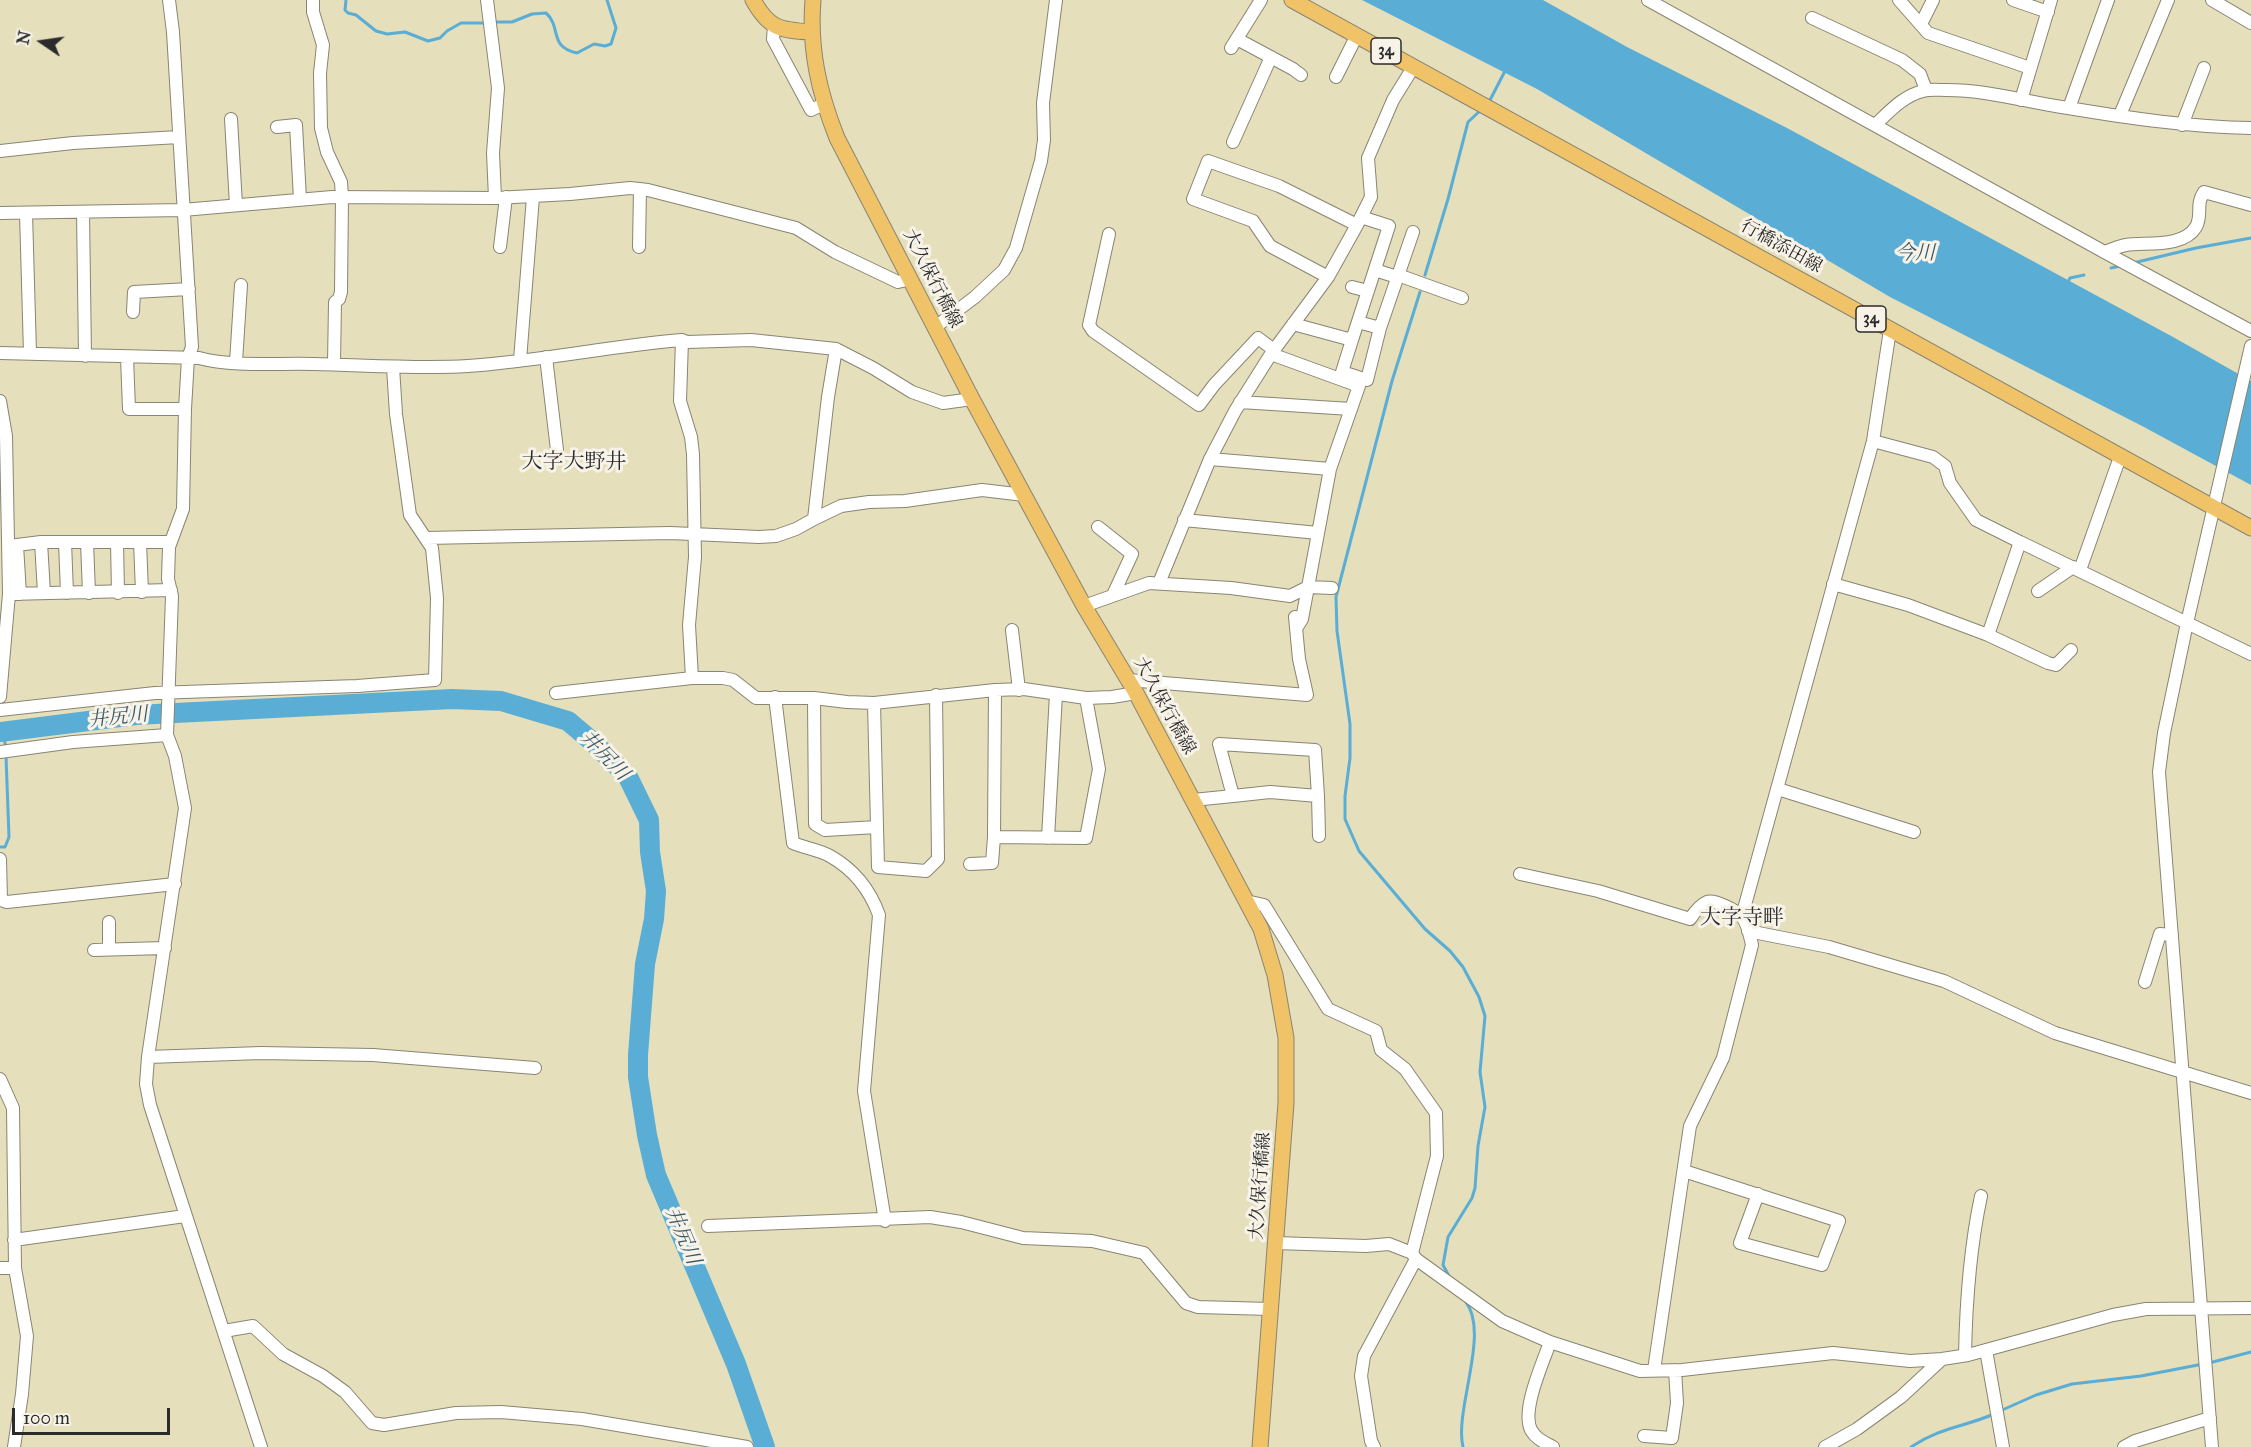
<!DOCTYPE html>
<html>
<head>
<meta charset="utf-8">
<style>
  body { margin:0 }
  #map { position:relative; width:2251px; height:1447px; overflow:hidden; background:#e5dfbb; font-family:"IM FELL Great Primer",serif }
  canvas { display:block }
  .north { position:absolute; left:12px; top:12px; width:60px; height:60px; -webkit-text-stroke:4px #f7f3e8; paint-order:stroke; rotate:283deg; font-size:16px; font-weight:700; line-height:24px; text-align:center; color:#2b2b2b }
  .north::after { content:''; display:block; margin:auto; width:21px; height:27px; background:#2b2b2b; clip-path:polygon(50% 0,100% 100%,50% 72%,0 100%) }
  .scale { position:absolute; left:12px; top:1408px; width:158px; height:27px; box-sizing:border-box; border:3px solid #2b2b2b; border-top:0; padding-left:8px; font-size:18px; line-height:21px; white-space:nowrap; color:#2b2b2b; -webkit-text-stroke:4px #f7f3e8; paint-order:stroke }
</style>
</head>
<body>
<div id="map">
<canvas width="2251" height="1447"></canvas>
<div class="north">N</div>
<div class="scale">100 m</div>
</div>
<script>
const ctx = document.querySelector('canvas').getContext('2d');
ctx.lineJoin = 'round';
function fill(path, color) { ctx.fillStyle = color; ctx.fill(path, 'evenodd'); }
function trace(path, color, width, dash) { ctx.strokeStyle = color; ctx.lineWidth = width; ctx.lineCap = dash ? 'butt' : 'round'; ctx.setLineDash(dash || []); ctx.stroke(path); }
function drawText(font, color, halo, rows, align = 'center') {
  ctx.font = font + ' "IM FELL Great Primer","Noto Serif JP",serif'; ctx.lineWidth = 6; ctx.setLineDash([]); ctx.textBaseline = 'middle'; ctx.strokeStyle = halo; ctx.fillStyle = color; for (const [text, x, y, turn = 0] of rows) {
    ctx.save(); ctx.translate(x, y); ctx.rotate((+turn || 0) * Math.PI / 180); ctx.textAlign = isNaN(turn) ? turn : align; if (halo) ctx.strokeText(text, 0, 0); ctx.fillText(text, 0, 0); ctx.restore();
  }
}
const water = new Path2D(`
  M 1362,0 L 1543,0 L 1627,47 L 1787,128 L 2173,337 L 2251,381 L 2251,485 L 2144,427 L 1890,297 L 1537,89 Z`);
const stream = new Path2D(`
  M 346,0 L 345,10 L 348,13 L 356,15 L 376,31 L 387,34 L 405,32 L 428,41 L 440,38 L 447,31 L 461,23 L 485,23
  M 494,22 L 512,22 L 532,14 L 546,13 C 562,27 548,47 577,53 L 594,44 L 605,46 L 611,44 L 616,28 L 607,0
  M 1489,102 L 1505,71
  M 2133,263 L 2196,248 L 2251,238
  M 2111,268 L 2120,266
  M 1425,275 L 1448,199 L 1468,122 L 1482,109
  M 2068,282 L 2070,278 L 2084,275
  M 1420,292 L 1392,381 L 1336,597 L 1337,631 L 1350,724 L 1350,758 L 1345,796 L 1345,819 L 1359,851 L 1425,929 L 1450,951 L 1463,967 L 1479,997 L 1485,1016 L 1480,1072 L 1485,1107 L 1478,1146 L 1475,1188 L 1472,1198 L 1448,1237 L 1443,1265 L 1449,1276
  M 3,731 L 6,749
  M 0,847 L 5,847 L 9,837 L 6,756
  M 2209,1363 L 2251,1352
  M 2000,1411 L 2036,1395 L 2072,1384 L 2141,1376 L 2203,1364
  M 1463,1447 C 1454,1410 1490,1334 1466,1302
  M 1911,1447 C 1941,1427 1964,1427 1994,1414`);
const river = new Path2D(`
  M 0,732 L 136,715 L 452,699 L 501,701 L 568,721 L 594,743 L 628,777 L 649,820 L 650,852 L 656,891 L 654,919 L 645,964 L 638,1055 L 638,1077 L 647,1135 L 656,1175 L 736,1364 L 765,1447`);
const minor = new Path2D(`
  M 169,0 L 173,32 L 192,347 L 188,358 L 185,409 L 183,509 L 169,547 L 168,579 L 172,596 L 167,735 L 175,756 L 185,808 L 148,1057 L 146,1084 L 150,1105 L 261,1447
  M 313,0 L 313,12 L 323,45 L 320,73 L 321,128 L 327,152 L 341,182 L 342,197 L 341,292 L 339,299 L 335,302 L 334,364
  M 487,0 L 498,88 L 493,153 L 495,198
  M 1648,0 L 2108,254 L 2251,331
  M 1899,0 L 1928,33 L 2030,68
  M 2013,0 L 2048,12
  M 2212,0 L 2251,23
  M 1812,18 L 1902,60 L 1920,74 L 1926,90
  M 1921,24 L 1933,0
  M 774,26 L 773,39 L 811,110 L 824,104
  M 1237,39 L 1293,69 L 1301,75
  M 1231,48 L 1261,0
  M 1336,77 L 1357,35
  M 2021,100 L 2051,0
  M 2069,108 L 2108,0
  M 2120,115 L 2168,0
  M 231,119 L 236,205
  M 1875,125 C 1890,111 1903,96 1923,91 C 1930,89 1938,90 1946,90 C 1989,90 2026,102 2068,108 C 2129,118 2189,127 2251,128
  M 2182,125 L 2204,68
  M 277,127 L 296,125 L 300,199
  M 1233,142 L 1271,57
  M 0,151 L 73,143 L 179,137
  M 83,212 L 85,356
  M 0,213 L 183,210 L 332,197 L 495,198 L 570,194 L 630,188 L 648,190 L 796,228 L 835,252 L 898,282 L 911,279
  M 26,213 L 30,353
  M 1109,234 L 1089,325 L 1093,331 L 1199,405 L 1214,385 L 1258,338 L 1274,350
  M 500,247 L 506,197
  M 639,247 L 640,189
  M 2104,252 C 2111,250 2119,246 2126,245 C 2147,242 2183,248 2196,227 C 2203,214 2195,205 2204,192 L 2251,205
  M 1375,270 L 1397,277
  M 1398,275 L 1462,298
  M 1328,277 L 1270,246 L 1253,221 L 1193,199 L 1208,161 L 1279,186 L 1357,225
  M 1352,287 L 1368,291
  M 133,312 L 134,292 L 189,289
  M 1293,324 L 1352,340 L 1389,226 L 1361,217
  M 934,328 L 975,297 L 1004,270 L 1016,248 L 1041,161 L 1044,140 L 1043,103 L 1056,0
  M 1380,328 L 1413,232
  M 682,340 L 680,401 L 691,437 L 693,454 L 695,557 L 689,625 L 692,678
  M 1352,340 L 1342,372 L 1367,380 L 1380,328 L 1358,322
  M 0,353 L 199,358 C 233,367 277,363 313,364 C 365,365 417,369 468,366 C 540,361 610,346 682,340 L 687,342 L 751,340 L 836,349 L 873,368 L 912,392 L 943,403 L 972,399
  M 127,357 L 129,409 L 185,409
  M 546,357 L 557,450
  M 520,360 L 533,197
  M 236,362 L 241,285
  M 0,401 L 6,436 L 9,594 L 0,697
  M 1240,402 L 1351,409
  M 1873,441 L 1933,457 L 1945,466 L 1950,483 L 1976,520 L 2020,542
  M 1210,459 L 1330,469
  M 814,519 L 841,506 L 869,502 L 905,501 L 982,490 L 1024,495
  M 1184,520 L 1318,533
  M 1098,527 L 1132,554 L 1113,595
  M 426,538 L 670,533 L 759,537 L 776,536 L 796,529 L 814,519 L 828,397 L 836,349
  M 41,542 L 44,593
  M 65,542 L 67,593
  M 87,542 L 89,593
  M 117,542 L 118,593
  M 140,542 L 142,592
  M 17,545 L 20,594
  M 9,546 L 41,542 L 171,542
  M 2080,570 L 2120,457
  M 1159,583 L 1210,459 L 1235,411 L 1271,354 L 1328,277 L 1357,225 L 1371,197 L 1368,158 L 1393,100 L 1414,66
  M 1833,584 L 1908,605 L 1988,635 L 2020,542 L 2251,654
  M 2038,591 L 2073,567
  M 9,594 L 171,590
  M 1084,606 L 1149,583 L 1231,588 L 1290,596 L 1308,587 L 1330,469 L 1359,386 L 1271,354
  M 1297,627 L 1302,619 L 1308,587 L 1332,588
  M 1012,630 L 1019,690
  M 1988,635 L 2048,663 L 2056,665 L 2071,650
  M 1128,680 L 1307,695 L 1299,659 L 1295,617
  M 556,693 L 692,678 L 723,678 L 733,680 L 756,698 L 814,698 L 847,702 L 874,703 L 995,690 L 1024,689 L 1086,698 L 1112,697 L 1136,693
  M 775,697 L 793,843 C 805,848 819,850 830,856 C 853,869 870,890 879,915 L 864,1091 L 885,1221
  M 814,698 L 815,824 L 825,830 L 877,827
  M 874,703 L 878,867 L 926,871 L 938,859 L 936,695
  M 0,710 L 155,693 L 357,686 L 435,680 L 437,598 L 432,548 L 410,515 L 396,414 L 393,367
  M 0,752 L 73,742 L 167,735
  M 1778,789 L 1914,832
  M 1318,796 L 1319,836
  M 1193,800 L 1233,796 L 1219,744 L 1315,750 L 1318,796 L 1270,792 L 1233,796
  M 994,837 L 1086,838 L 1099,769 L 1086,698
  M 1048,838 L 1056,694
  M 0,859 L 1,900
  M 970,864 L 992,863 L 994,837 L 995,690
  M 1520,874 L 1598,891 L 1690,919 C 1694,913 1700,905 1707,902 C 1714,899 1738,911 1742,917 C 1748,924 1750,936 1752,945 L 1723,1058 L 1690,1126 L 1654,1370
  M 1,900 L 7,902 L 175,884
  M 1246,901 L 1264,905 L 1328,1009 L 1376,1031 L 1381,1050 L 1405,1069 L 1436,1113 L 1437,1156 L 1412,1253
  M 1742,916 L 1873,441 L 1890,330
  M 109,922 L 109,949
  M 1748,931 L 1829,947 L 1944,981 L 2055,1033 L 2251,1093
  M 94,950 L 165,948
  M 2145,982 L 2160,934 L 2172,935
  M 148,1057 L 261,1053 L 373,1055 L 535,1068
  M 0,1079 L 13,1108 L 15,1268 L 27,1336 L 22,1394 L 14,1447
  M 1684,1171 L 1839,1221 L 1822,1265 L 1740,1243 L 1758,1194
  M 708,1226 L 930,1217 L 961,1222 L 1023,1238 L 1092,1241 L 1144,1253 L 1186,1303 L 1198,1307 L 1270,1309
  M 14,1240 L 185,1216
  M 1276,1243 L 1366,1246 L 1389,1244 L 1412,1253 L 1416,1259 L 1502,1321 L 1550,1342 L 1640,1371 L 1682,1370 L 1833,1353 L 1910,1361 L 1942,1359 L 1968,1355 L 2113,1315 L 2146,1309 L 2251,1308
  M 0,1268 L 15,1268
  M 224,1331 L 253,1326 L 283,1354 L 323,1376 L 345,1392 L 372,1423 L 384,1425 L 456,1413 L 501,1412 L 582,1419 L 747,1447
  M 1550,1342 C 1543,1363 1521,1410 1531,1430 C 1536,1439 1544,1442 1553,1447
  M 1986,1350 L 2003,1447
  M 1965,1355 C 1966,1301 1970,1248 1981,1196
  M 1644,1436 L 1672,1438 L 1677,1403 L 1675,1370
  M 1374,1447 L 1371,1441 L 1361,1376 L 1364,1356 L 1416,1259
  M 1825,1447 L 1857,1429 L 1901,1397 L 1942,1359
  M 2124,1447 L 2135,1441 L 2210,1418
  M 2212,1447 L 2159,772 L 2164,733 L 2187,623 L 2251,346`);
const major = new Path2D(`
  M 753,0 C 769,29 780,30 811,32
  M 813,0 C 809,49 819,93 837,138 L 972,399 L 1084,606 L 1136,693 L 1261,929 L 1275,975 L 1286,1038 L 1286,1103 L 1260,1447
  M 1292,0 L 2251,528`);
const shields = [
  [1386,51,30],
  [1871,319,30]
];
const shieldNames = [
  ["34",1386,51],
  ["34",1871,319]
];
const streetNames = [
  ["行橋添田線",1781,247,29],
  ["大久保行橋線",932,279,63],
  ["大久保行橋線",1164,706,61],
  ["大久保行橋線",1261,1186,-86]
];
const waterNames = [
  ["今川",1915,254],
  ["井尻川",118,718,-6],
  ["井尻川",604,756,46],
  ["井尻川",682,1236,67]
];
const quarterNames = [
  ["大字大野井",574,463],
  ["大字寺畔",1742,919]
];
fill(water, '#5aadd5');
trace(stream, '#5aadd5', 3);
trace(river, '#5aadd5', 20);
trace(minor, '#888573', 14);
trace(major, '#888573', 17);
trace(minor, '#fff', 12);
trace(major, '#f1c369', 15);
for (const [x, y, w] of shields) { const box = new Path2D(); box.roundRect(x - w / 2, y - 13, w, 26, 4.5); ctx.fillStyle = '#f7f3e8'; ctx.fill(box); trace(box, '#2b2b2b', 1.5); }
drawText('bold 16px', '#2b2b2b', null, shieldNames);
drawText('18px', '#2b2b2b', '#f7f3e8', streetNames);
drawText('italic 20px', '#3b5866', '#f7f3e8', waterNames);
drawText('21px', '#2b2b2b', '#f7f3e8', quarterNames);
</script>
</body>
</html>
